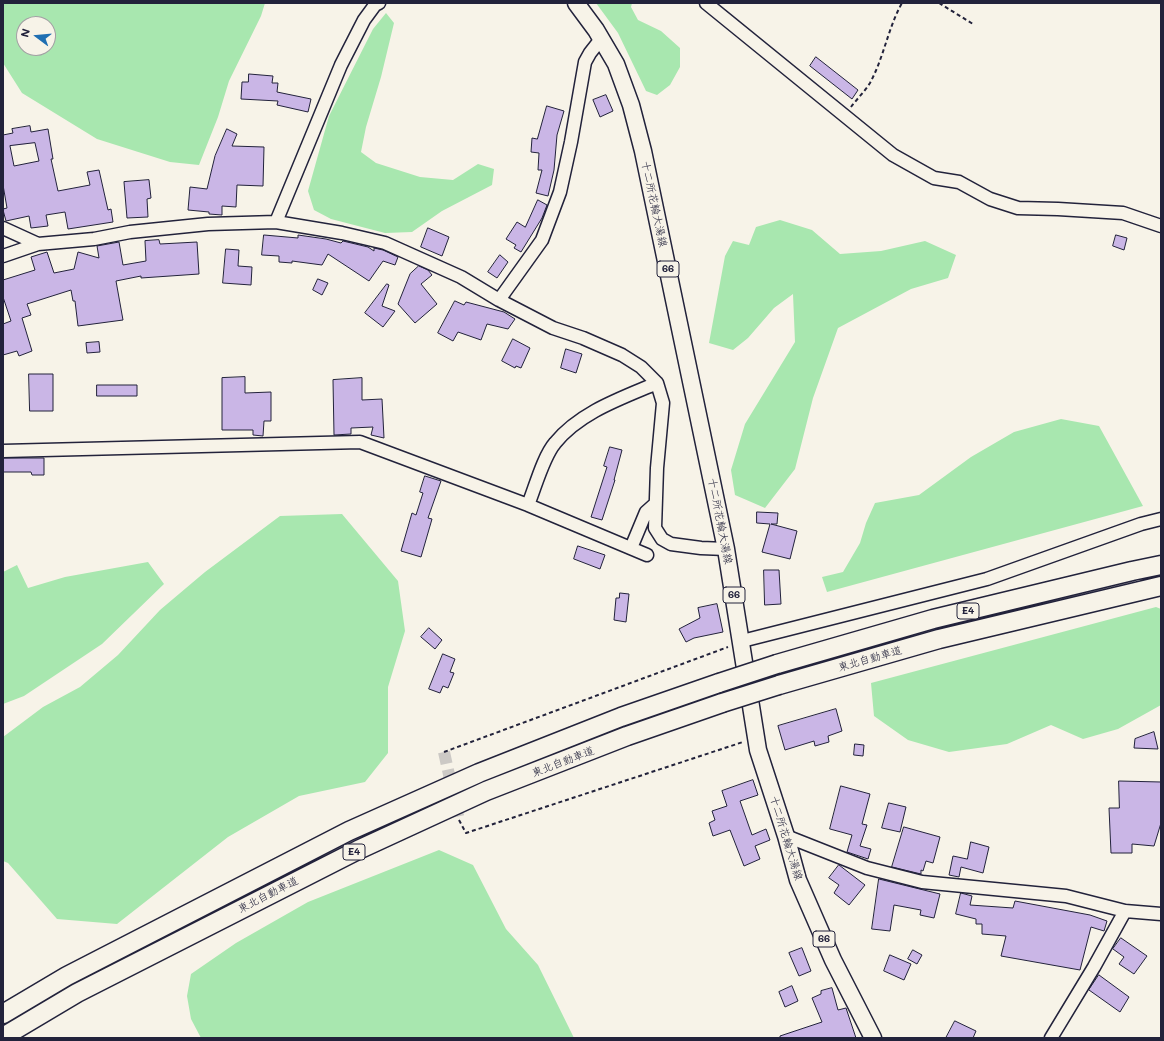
<!DOCTYPE html>
<html>
<head>
<meta charset="utf-8">
<style>
  body { margin:0 }
  #map { position:relative; width:1164px; height:1041px; overflow:hidden; background:#f7f3e8; font-family:Mali,sans-serif }
  canvas { display:block }
  .frame { position:absolute; inset:0; border:4px solid #22223b; pointer-events:none }
  .north { position:absolute; left:16px; top:16px; width:40px; height:40px; box-sizing:border-box; background:#f7f3e8; border:1px solid #a29fa3; border-radius:50%; rotate:286deg; font-size:11px; font-weight:700; line-height:16px; text-align:center; color:#22223b }
  .north::after { content:''; display:block; margin:auto; width:14px; height:18px; background:#1f6fb2; clip-path:polygon(50% 0,100% 100%,50% 72%,0 100%) }
</style>
</head>
<body>
<div id="map">
<canvas width="1164" height="1041"></canvas>
<div class="frame"></div>
<div class="north">N</div>
</div>
<script>
const ctx = document.querySelector('canvas').getContext('2d');
ctx.lineJoin = 'round';
function fill(path, color) { ctx.fillStyle = color; ctx.fill(path, 'evenodd'); }
function trace(path, color, width, dash) { ctx.strokeStyle = color; ctx.lineWidth = width; ctx.lineCap = dash ? 'butt' : 'round'; ctx.setLineDash(dash || []); ctx.stroke(path); }
function drawText(font, color, halo, rows, align = 'center') {
  ctx.font = font + ' Mali,"Klee One",sans-serif'; ctx.lineWidth = 3.5; ctx.setLineDash([]); ctx.textBaseline = 'middle'; ctx.strokeStyle = halo; ctx.fillStyle = color; for (const [text, x, y, turn = 0] of rows) {
    ctx.save(); ctx.translate(x, y); ctx.rotate((+turn || 0) * Math.PI / 180); ctx.textAlign = isNaN(turn) ? turn : align; if (halo) ctx.strokeText(text, 0, 0); ctx.fillText(text, 0, 0); ctx.restore();
  }
}
const green = new Path2D(`
  M 3,3 L 265,3 L 261,16 L 229,81 L 218,117 L 199,165 L 170,162 L 97,139 L 22,93 L 3,63 ZM 24,24 L 48,24 L 48,48 L 24,48 Z
  M 596,3 L 632,3 L 631,7 L 638,20 L 661,31 L 680,48 L 680,67 L 670,85 L 657,95 L 646,91 L 618,33 Z
  M 386,13 L 394,23 L 381,77 L 366,127 L 361,152 L 376,163 L 420,177 L 453,180 L 478,164 L 494,169 L 492,185 L 442,211 L 412,232 L 385,233 L 331,219 L 314,210 L 308,191 L 329,116 L 373,29 Z
  M 780,220 L 812,230 L 840,254 L 881,251 L 925,241 L 956,255 L 948,278 L 911,289 L 838,328 L 813,398 L 795,469 L 765,508 L 735,495 L 731,470 L 745,424 L 795,342 L 793,294 L 774,308 L 748,338 L 733,350 L 709,343 L 725,256 L 733,241 L 749,245 L 756,227 Z
  M 1061,419 L 1099,426 L 1143,506 L 827,592 L 822,577 L 843,572 L 860,543 L 866,523 L 875,503 L 919,495 L 971,457 L 1014,432 Z
  M 342,514 L 398,581 L 405,631 L 388,687 L 388,753 L 365,782 L 299,796 L 228,837 L 117,924 L 57,919 L 8,863 L 3,861 L 3,737 L 43,707 L 80,687 L 118,655 L 160,610 L 205,572 L 280,516 Z
  M 148,562 L 164,584 L 102,644 L 24,696 L 3,704 L 3,572 L 17,565 L 28,588 L 65,577 Z
  M 1156,607 L 1161,609 L 1161,705 L 1118,729 L 1083,739 L 1051,725 L 1007,744 L 949,752 L 908,740 L 874,716 L 871,683 Z
  M 439,850 L 473,865 L 506,929 L 538,965 L 574,1038 L 201,1038 L 191,1019 L 187,996 L 191,974 L 236,943 L 308,902 Z`);
const building = new Path2D(`
  M 816,57 L 858,90 L 852,99 L 810,66 Z
  M 249,74 L 273,76 L 272,83 L 278,83 L 277,92 L 311,99 L 308,112 L 277,105 L 278,101 L 241,99 L 242,82 L 248,82 Z
  M 606,95 L 613,111 L 600,117 L 593,100 Z
  M 547,106 L 564,111 L 557,135 L 554,170 L 548,196 L 536,193 L 542,170 L 538,170 L 539,153 L 531,152 L 532,138 L 537,139 Z
  M 30,126 L 31,132 L 48,129 L 53,159 L 51,159 L 58,191 L 90,185 L 87,172 L 99,170 L 108,210 L 111,209 L 113,222 L 68,229 L 65,212 L 46,215 L 48,226 L 31,228 L 29,216 L 6,221 L 3,210 L 3,209 L 7,208 L 3,185 L 3,135 L 13,133 L 12,129 ZM 35,143 L 39,161 L 14,166 L 10,146 Z
  M 227,129 L 237,134 L 232,146 L 264,147 L 263,186 L 237,185 L 236,207 L 222,206 L 222,215 L 209,214 L 209,212 L 188,210 L 190,187 L 207,189 L 215,156 Z
  M 149,180 L 151,198 L 147,199 L 148,217 L 127,218 L 124,182 Z
  M 538,200 L 547,205 L 542,218 L 521,252 L 514,248 L 516,245 L 506,239 L 517,222 L 525,227 Z
  M 428,228 L 449,237 L 442,256 L 421,247 Z
  M 264,235 L 298,238 L 298,235 L 326,239 L 341,243 L 343,241 L 368,247 L 374,251 L 374,248 L 383,250 L 398,257 L 395,265 L 383,261 L 369,281 L 328,254 L 322,265 L 292,261 L 292,263 L 279,262 L 279,256 L 262,255 Z
  M 1116,235 L 1127,238 L 1124,250 L 1113,246 Z
  M 159,240 L 160,244 L 197,242 L 199,274 L 141,278 L 141,276 L 116,281 L 123,320 L 78,326 L 75,301 L 73,301 L 71,290 L 27,304 L 31,315 L 22,318 L 32,351 L 19,356 L 17,351 L 3,355 L 3,324 L 11,321 L 3,297 L 3,280 L 35,270 L 31,257 L 47,252 L 54,273 L 74,269 L 78,252 L 99,258 L 97,246 L 119,242 L 123,265 L 146,261 L 145,241 Z
  M 226,249 L 239,250 L 238,266 L 252,267 L 251,285 L 223,283 Z
  M 500,255 L 508,262 L 497,278 L 488,272 Z
  M 419,266 L 428,270 L 432,275 L 421,284 L 437,304 L 415,323 L 398,304 L 410,274 Z
  M 318,279 L 328,283 L 322,295 L 313,290 Z
  M 387,284 L 389,285 L 382,306 L 395,311 L 383,327 L 365,313 Z
  M 455,301 L 464,305 L 466,302 L 504,312 L 515,319 L 508,329 L 487,324 L 481,340 L 458,332 L 453,341 L 438,333 Z
  M 513,339 L 530,348 L 521,368 L 516,366 L 515,368 L 502,361 Z
  M 99,342 L 100,352 L 87,353 L 86,343 Z
  M 566,349 L 582,354 L 576,373 L 561,368 Z
  M 29,374 L 53,374 L 53,411 L 30,411 Z
  M 245,377 L 245,393 L 271,392 L 271,421 L 264,421 L 263,436 L 253,435 L 253,430 L 222,430 L 222,378 Z
  M 362,378 L 362,400 L 382,399 L 384,438 L 371,435 L 373,427 L 351,428 L 351,434 L 334,435 L 333,380 Z
  M 97,385 L 137,385 L 137,396 L 97,396 Z
  M 610,447 L 622,450 L 614,480 L 615,480 L 602,520 L 591,517 L 607,467 L 604,466 Z
  M 3,458 L 44,458 L 44,475 L 32,475 L 31,472 L 3,472 Z
  M 425,476 L 441,481 L 428,518 L 432,519 L 421,557 L 401,551 L 412,513 L 416,515 L 423,493 L 420,492 Z
  M 757,512 L 778,513 L 777,524 L 771,524 L 797,531 L 790,559 L 762,552 L 770,524 L 757,523 Z
  M 578,546 L 605,555 L 600,569 L 574,559 Z
  M 764,570 L 779,570 L 781,604 L 765,605 Z
  M 620,593 L 629,594 L 626,622 L 614,620 L 616,598 L 619,598 Z
  M 717,604 L 723,632 L 694,638 L 686,642 L 679,629 L 700,618 L 698,608 Z
  M 429,628 L 442,640 L 435,649 L 421,637 Z
  M 443,654 L 455,659 L 450,672 L 454,673 L 448,688 L 443,686 L 440,693 L 429,689 Z
  M 836,709 L 842,731 L 828,736 L 829,742 L 815,746 L 814,741 L 785,750 L 778,726 Z
  M 1154,732 L 1158,749 L 1134,748 L 1135,739 Z
  M 855,744 L 864,745 L 863,756 L 854,755 Z
  M 753,780 L 758,795 L 740,801 L 752,835 L 766,829 L 770,840 L 755,846 L 760,859 L 744,866 L 730,830 L 713,836 L 709,823 L 715,820 L 712,811 L 727,806 L 722,791 Z
  M 1119,781 L 1161,782 L 1161,823 L 1154,846 L 1132,844 L 1132,853 L 1111,853 L 1109,808 L 1119,808 Z
  M 841,786 L 870,794 L 862,824 L 867,825 L 860,846 L 871,849 L 868,859 L 847,852 L 852,835 L 830,829 Z
  M 889,803 L 906,807 L 900,832 L 882,828 Z
  M 904,827 L 940,837 L 933,863 L 926,861 L 923,871 L 921,870 L 921,874 L 892,867 Z
  M 971,842 L 989,847 L 983,873 L 961,867 L 959,877 L 949,875 L 953,856 L 967,859 Z
  M 839,865 L 865,885 L 849,905 L 834,893 L 839,885 L 829,878 Z
  M 879,879 L 940,894 L 934,918 L 920,915 L 921,910 L 894,905 L 890,931 L 872,929 Z
  M 961,893 L 972,896 L 970,905 L 1013,908 L 1015,901 L 1090,915 L 1107,921 L 1104,931 L 1091,927 L 1080,970 L 1001,956 L 1006,936 L 982,934 L 982,924 L 976,924 L 976,919 L 956,914 Z
  M 1121,938 L 1147,956 L 1134,974 L 1119,964 L 1124,957 L 1113,949 Z
  M 802,948 L 811,971 L 799,976 L 789,953 Z
  M 913,950 L 922,955 L 917,964 L 908,959 Z
  M 890,955 L 911,964 L 904,980 L 884,971 Z
  M 1099,975 L 1129,997 L 1120,1012 L 1089,990 Z
  M 792,986 L 798,1001 L 785,1007 L 779,992 Z
  M 832,988 L 838,1010 L 846,1008 L 856,1038 L 780,1038 L 780,1036 L 822,1022 L 812,998 L 821,994 L 821,991 Z
  M 955,1021 L 976,1031 L 973,1038 L 946,1038 Z`);
const minorTunnel = new Path2D(`
  M 444,752 L 459,820`);
const path = new Path2D(`
  M 939,3 L 973,24
  M 851,107 C 857,99 865,91 870,83 C 884,57 888,28 902,3
  M 444,752 L 728,647
  M 459,820 L 466,833 L 743,742`);
const minor = new Path2D(`
  M 706,3 L 893,155 L 934,178 L 959,182 L 990,199 L 1018,208 L 1058,209 L 1123,213 L 1161,226
  M 276,222 L 341,65 L 364,20 L 375,5 L 379,3
  M 3,228 L 38,244
  M 3,256 L 38,244 L 94,239 L 130,232 L 208,224 L 276,222 L 342,233 L 385,243 L 461,277 L 499,300 L 553,328 L 583,338 L 622,355 L 641,367 L 657,383 L 663,403 L 657,468 L 655,528 L 662,539 L 671,544 L 701,548 L 726,549
  M 499,300 L 542,240 L 560,192 L 571,142 L 585,62 L 590,53 L 601,39
  M 3,451 L 360,442 L 528,505 L 647,555
  M 528,505 C 535,488 543,457 555,443 C 580,412 622,398 657,383
  M 631,548 L 646,512 L 655,504
  M 742,641 L 987,579 L 1141,524 L 1161,519
  M 786,836 L 867,868 L 922,882 L 1066,896 L 1125,911 L 1161,914
  M 1051,1038 L 1094,967 L 1125,911`);
const major = new Path2D(`
  M 576,3 L 596,30 L 616,64 L 631,105 L 643,151 L 726,549 L 758,750 L 786,836 L 798,880 L 833,960 L 873,1038`);
const highway = new Path2D(`
  M 777,664 L 933,619 L 1132,571 L 1161,565
  M 779,685 L 939,639 L 1161,586
  M 3,1014 L 67,976 L 349,831 L 479,773 L 621,717 L 719,683
  M 3,1037 L 77,993 L 358,850 L 486,791 L 627,736 L 722,703`);
const highwayBridge = new Path2D(`
  M 719,683 L 777,664
  M 722,703 L 779,685`);
const shields = [
  [668,269,22],
  [734,595,22],
  [968,611,22],
  [354,852,22],
  [824,939,22]
];
const shieldNames = [
  ["66",668,269],
  ["66",734,595],
  ["E4",968,611],
  ["E4",354,852],
  ["66",824,939]
];
const streetNames = [
  ["十二所花輪大湯線",654,204,78],
  ["十二所花輪大湯線",720,521,79],
  ["東北自動車道",870,659,-16],
  ["東北自動車道",563,762,-21],
  ["十二所花輪大湯線",786,838,73],
  ["東北自動車道",268,895,-27]
];
fill(green, '#a8e7af');
fill(building, '#cab6e6');
trace(building, '#22223b', 1);
trace(minorTunnel, '#ccc9c5', 12, [12, 6]);
trace(minor, '#22223b', 15);
trace(major, '#22223b', 19);
trace(highway, '#22223b', 21);
trace(path, '#22223b', 2, [4, 3]);
trace(minor, '#f7f3e8', 12);
trace(major, '#f7f3e8', 16);
trace(highway, '#f7f3e8', 18);
trace(highwayBridge, '#22223b', 21, []);
trace(highwayBridge, '#f7f3e8', 18);
for (const [x, y, w] of shields) { const box = new Path2D(); box.roundRect(x - w / 2, y - 8, w, 16, 3); ctx.fillStyle = '#f7f3e8'; ctx.fill(box); trace(box, '#22223b', 1); }
drawText('bold 10px', '#22223b', null, shieldNames);
drawText('11px', '#22223b', '#f7f3e8', streetNames);
</script>
</body>
</html>
